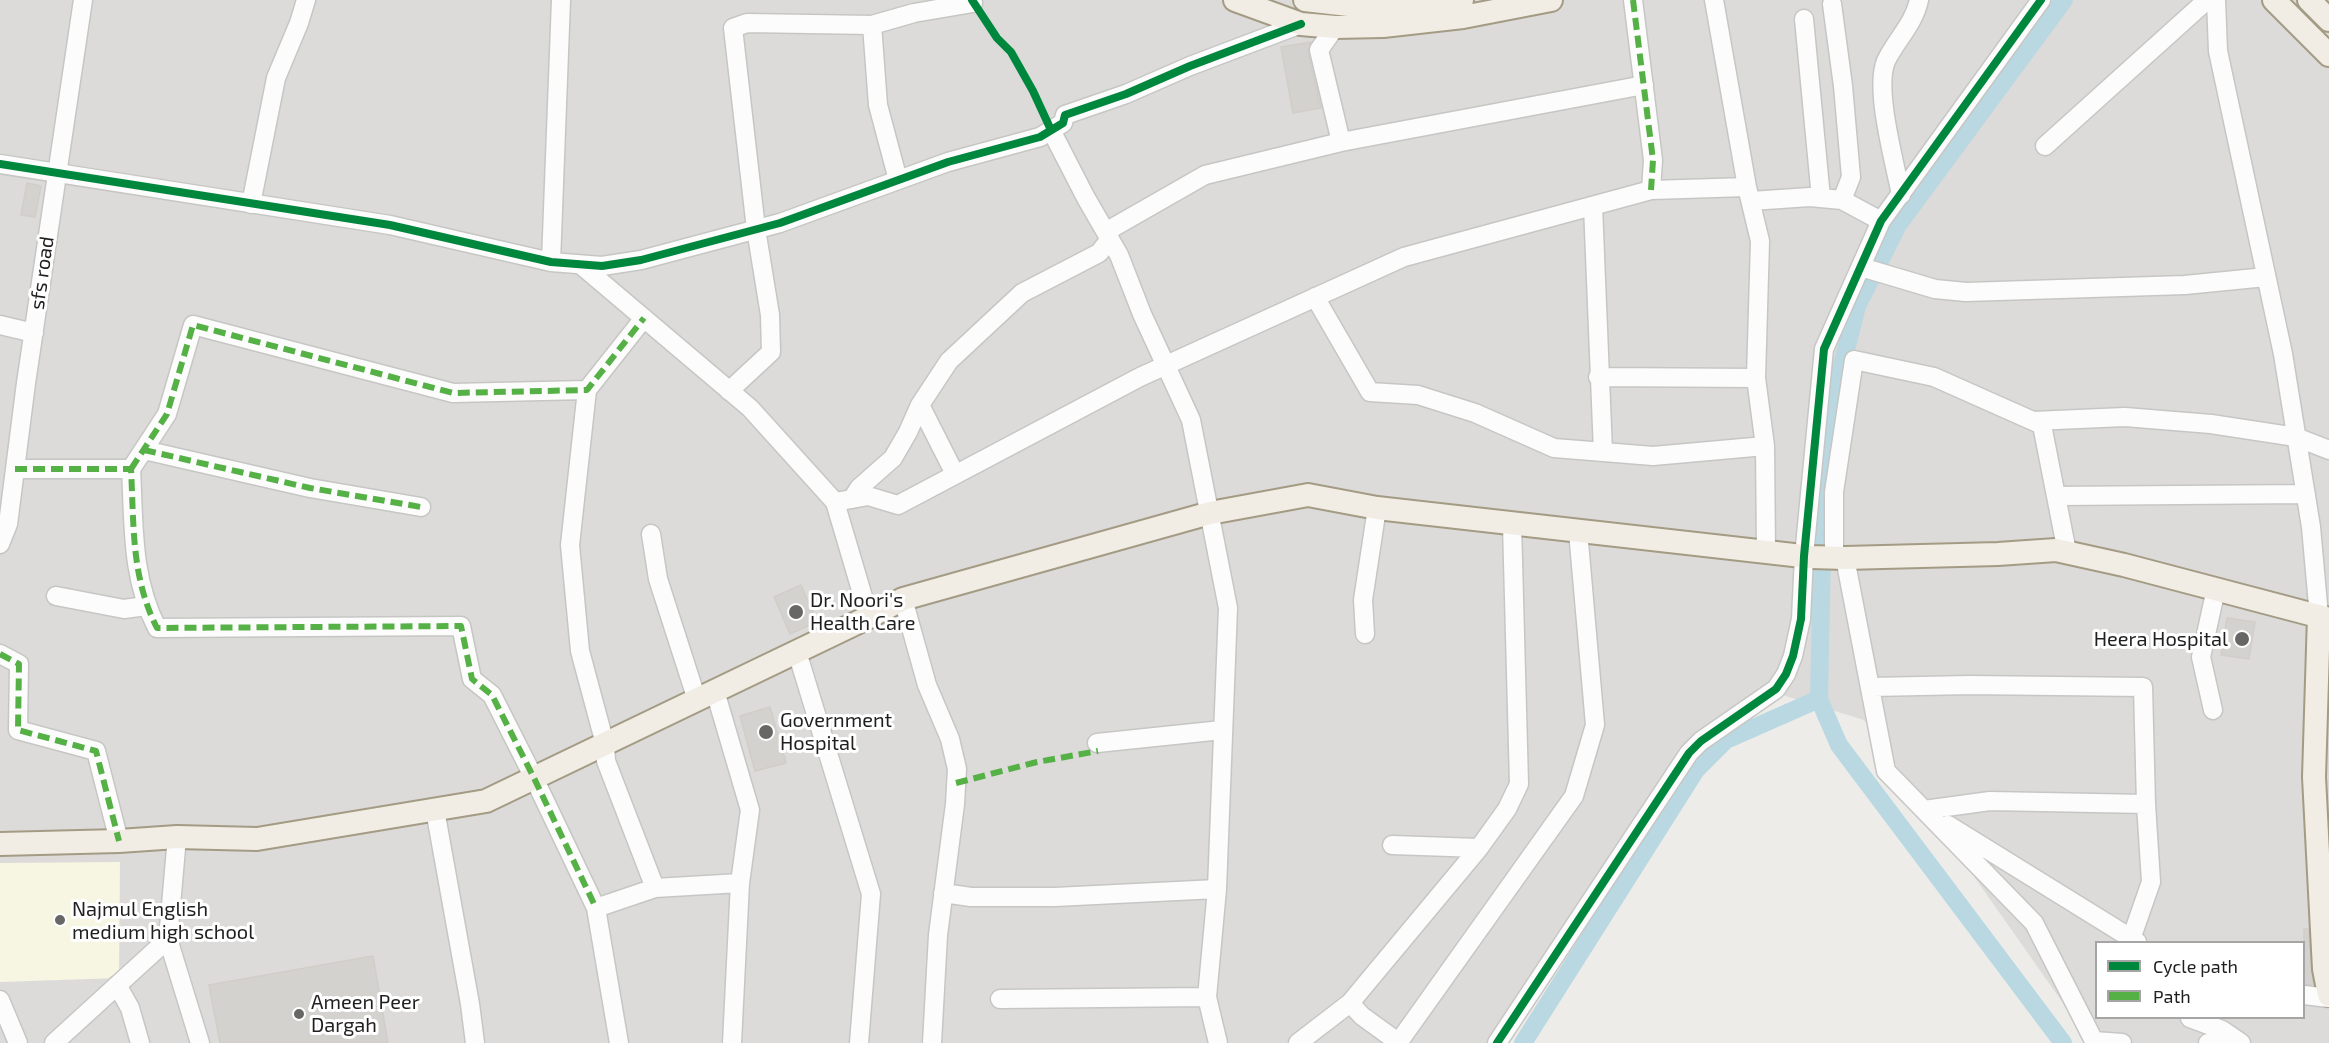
<!DOCTYPE html>
<html>
<head>
<meta charset="utf-8">
<style>
  body { margin:0 }
  #map { position:relative; width:2329px; height:1043px; overflow:hidden; background:#edece8; font-family:"Exo 2",sans-serif }
  canvas { display:block }
  .legend { position:absolute; left:2095px; top:941px; width:210px; height:78px; box-sizing:border-box; background:#fff; border:2px solid #a5a5a5; margin:0; padding:8px 10px; list-style:none; font-size:18px; color:#1f1f1f }
  .legend li { display:flex; align-items:center; gap:12px; height:30px }
  .legend b { width:30px; border:2px solid #a5a5a5 }
</style>
</head>
<body>
<div id="map">
<canvas width="2329" height="1043"></canvas>
<ul class="legend">
<li><b style="height:8px;background:#00873e"></b>Cycle path</li>
<li><b style="height:8px;background:#55b145"></b>Path</li>
</ul>
</div>
<script>
const ctx = document.querySelector('canvas').getContext('2d');
ctx.lineJoin = 'round';
function fill(path, color) { ctx.fillStyle = color; ctx.fill(path, 'evenodd'); }
function trace(path, color, width, dash) { ctx.strokeStyle = color; ctx.lineWidth = width; ctx.lineCap = dash ? 'butt' : 'round'; ctx.setLineDash(dash || []); ctx.stroke(path); }
function drawText(font, color, halo, rows, align = 'center') {
  ctx.font = font + ' "Exo 2",sans-serif'; ctx.lineWidth = 6; ctx.setLineDash([]); ctx.textBaseline = 'middle'; ctx.strokeStyle = halo; ctx.fillStyle = color; for (const [text, x, y, turn = 0] of rows) {
    ctx.save(); ctx.translate(x, y); ctx.rotate((+turn || 0) * Math.PI / 180); ctx.textAlign = isNaN(turn) ? turn : align; if (halo) ctx.strokeText(text, 0, 0); ctx.fillText(text, 0, 0); ctx.restore();
  }
}
const residential = new Path2D(`
  M 0,0 L 2329,0 L 2329,1043 L 2091,1043 L 1864,720 L 1779,694 L 1698,746 L 1495,1043 L 0,1043 ZM 2096,942 L 2304,942 L 2304,1018 L 2096,1018 Z`);
const education = new Path2D(`
  M 120,862 L 119,978 L 0,982 L 0,863 Z`);
const canal = new Path2D(`
  M 1523,1043 L 1696,770 L 1726,740 L 1819,699
  M 2063,1043 L 1839,745 L 1819,699 L 1823,503 L 1830,413 L 1857,306 L 1898,225 L 2064,0`);
const building = new Path2D(`
  M 1311,42 L 1308,53 L 1321,108 L 1293,113 L 1281,47 Z
  M 27,183 L 41,186 L 35,217 L 21,215 Z
  M 801,585 L 817,622 L 790,634 L 774,597 Z
  M 2227,618 L 2255,622 L 2249,659 L 2221,655 Z
  M 770,707 L 786,763 L 755,771 L 740,716 Z
  M 2304,929 L 2308,929 L 2313,985 L 2304,984 Z
  M 373,956 L 388,1043 L 220,1043 L 209,985 Z`);
const minor = new Path2D(`
  M 1633,0 L 1653,160 L 1651,190
  M 1714,0 L 1747,187 L 1760,241 L 1756,378 L 1765,446 L 1766,552
  M 2216,0 L 2218,51 L 2283,354 L 2311,527 L 2319,616
  M 1832,4 L 1843,86 L 1851,177 L 1842,200
  M 1804,19 L 1821,198
  M 872,25 L 878,105 L 898,180
  M 1335,27 L 1319,50 L 1341,142
  M 2045,146 L 2207,0
  M 0,164 L 390,225 L 551,262 L 602,266 L 641,260 L 780,223 L 948,162 L 1040,137 L 1063,123 L 1065,115 L 1126,94 L 1190,66 L 1301,24
  M 1901,195 C 1895,163 1874,89 1886,61 C 1896,40 1914,24 1919,0
  M 1751,201 L 1810,197 L 1842,200 L 1881,221
  M 251,204 L 276,78 L 299,23 L 306,0
  M 1593,206 L 1603,452
  M 551,262 L 561,0
  M 581,265 L 750,408 L 835,502 L 869,617
  M 1861,267 L 1935,289 L 1966,292 L 2185,285 L 2266,277
  M 1315,297 L 1370,392 L 1418,395 L 1475,413 L 1554,448 L 1653,456 L 1765,446
  M 0,325 L 34,333
  M 1598,377 L 1756,378
  M 587,390 L 570,545 L 580,651 L 605,744 L 606,761 L 655,888
  M 729,391 L 771,352 L 770,315 L 756,229 L 733,28 L 747,23 L 872,25 L 914,13 L 973,3
  M 920,405 L 955,474
  M 2033,421 L 2125,417 L 2211,424 L 2296,437 L 2329,450
  M 144,450 L 310,488 L 421,507
  M 15,469 L 131,469 C 134,525 131,577 157,628 L 461,626 L 472,679 L 492,695 L 534,778 L 596,908 L 619,1043
  M 131,469 L 167,414 L 193,325 L 453,393 L 587,390 L 644,318
  M 2056,496 L 2306,494
  M 852,499 L 859,488 L 893,458 L 908,432 L 920,405 L 949,361 L 1022,293 L 1099,253 L 1110,239 L 1107,231 L 1205,175 L 1341,142 L 1644,85
  M 835,502 L 868,496 L 898,505 L 1140,377 L 1404,257 L 1651,190 L 1747,187
  M 651,534 L 658,579 L 697,700
  M 0,544 L 8,524 L 26,383 L 83,0
  M 1834,558 L 1834,492 L 1854,360 L 1934,377 L 2042,425 L 2067,552
  M 1845,558 L 1886,771 L 2034,923 L 2095,1043
  M 56,596 L 124,609 L 146,606
  M 903,599 L 927,685 L 950,739 L 957,769 L 955,804 L 938,935 L 932,1043
  M 1365,634 L 1363,600 L 1377,508
  M 797,652 L 871,894 L 859,1043
  M 0,654 L 19,664 L 18,730 L 96,751 L 119,841
  M 1871,687 L 1970,685 L 2143,687 L 2146,804 L 2151,882 L 2130,942
  M 715,691 L 750,810 L 740,883 L 732,1043
  M 2213,710 L 2201,657 L 2216,589
  M 1097,743 L 1222,730
  M 435,810 L 470,1004 L 475,1043
  M 1924,810 L 1990,801 L 2146,804
  M 1948,825 L 2137,942
  M 1392,845 L 1479,848
  M 943,893 L 971,897 L 1055,897 L 1217,889 L 1228,608 L 1191,420 L 1142,314 L 1119,255 L 1086,198 L 1051,130
  M 596,908 L 655,888 L 740,883
  M 168,939 L 200,1043
  M 117,985 L 130,1008 L 140,1043
  M 2304,995 L 2329,998
  M 1207,997 L 1217,889
  M 1000,999 L 1207,997 L 1218,1043
  M 0,1000 L 18,1043
  M 1350,1003 L 1362,1016 L 1398,1042
  M 2190,1018 L 2222,1030 L 2241,1043
  M 2094,1041 L 2122,1043
  M 54,1043 L 168,939 L 177,837
  M 1298,1043 L 1350,1003 L 1479,848 L 1507,809 L 1519,784 L 1512,524
  M 1398,1043 L 1574,796 L 1595,725 L 1578,531
  M 1497,1043 L 1689,753 L 1701,741 L 1776,689 L 1786,674 L 1793,656 L 1801,619 L 1804,556 L 1824,349 L 1881,221 L 2041,0
  M 2208,1043 L 2237,1040`);
const major = new Path2D(`
  M 1235,0 L 1301,24 L 1335,27 L 1383,26 L 1463,17 L 1551,0
  M 1305,0 L 1392,10 L 1462,0
  M 2274,0 L 2329,55
  M 2309,0 L 2329,20
  M 2319,616 L 2314,777 L 2324,969 L 2329,995
  M 0,844 L 119,841 L 177,837 L 257,839 L 486,801 L 869,617 L 903,599 L 1210,513 L 1308,495 L 1377,508 L 1811,557 L 1845,558 L 1998,554 L 2056,550 L 2124,565 L 2329,619`);
const quiet = new Path2D(`
  M 1633,0 L 1653,160 L 1651,190
  M 144,450 L 310,488 L 421,507
  M 15,469 L 131,469 C 134,525 131,577 157,628 L 461,626 L 472,679 L 492,695 L 534,778 L 596,908
  M 131,469 L 167,414 L 193,325 L 453,393 L 587,390 L 644,318
  M 0,654 L 19,664 L 18,730 L 96,751 L 119,841
  M 956,783 L 1037,762 L 1098,751`);
const cycleway = new Path2D(`
  M 972,0 L 997,38 L 1011,52 L 1033,91 L 1051,130
  M 0,164 L 390,225 L 551,262 L 602,266 L 641,260 L 780,223 L 948,162 L 1040,137 L 1063,123 L 1065,115 L 1126,94 L 1190,66 L 1301,24
  M 1497,1043 L 1689,753 L 1701,741 L 1776,689 L 1786,674 L 1793,656 L 1801,619 L 1804,556 L 1824,349 L 1881,221 L 2041,0`);
const markers = [
  [796,612,8,"#676765"],
  [2242,639,8,"#676765"],
  [766,732,8,"#676765"],
  [60,920,6,"#676765"],
  [299,1014,6,"#676765"]
];
const streetNames = [
  ["sfs road",42,273,-82]
];
const poiNames = [
  ["Dr. Noori's",810,600],
  ["Health Care",810,623],
  ["Heera Hospital",2228,639,"right"],
  ["Government",780,720],
  ["Hospital",780,743],
  ["Najmul English",72,909],
  ["medium high school",72,932],
  ["Ameen Peer",311,1002],
  ["Dargah",311,1025]
];
fill(residential, '#dcdbd9');
fill(education, '#f6f6e3');
trace(canal, '#b9d8e2', 18);
fill(building, '#d4d2cf');
trace(building, '#d1cdc9', 1.5);
trace(minor, '#c6c6c4', 21);
trace(major, '#a49b84', 26);
trace(minor, '#fcfcfc', 18);
trace(major, '#f1ede5', 22);
trace(quiet, '#55b145', 6, [12, 6]);
trace(cycleway, '#00873e', 8);
for (const [x, y, r, color] of markers) { const dot = new Path2D(); dot.arc(x, y, r, 0, 2 * Math.PI); ctx.fillStyle = color; ctx.fill(dot); trace(dot, '#fff', 2); }
drawText('20px', '#1f1f1f', '#fff', streetNames);
drawText('20px', '#1f1f1f', '#fff', poiNames, 'left');
</script>
</body>
</html>
